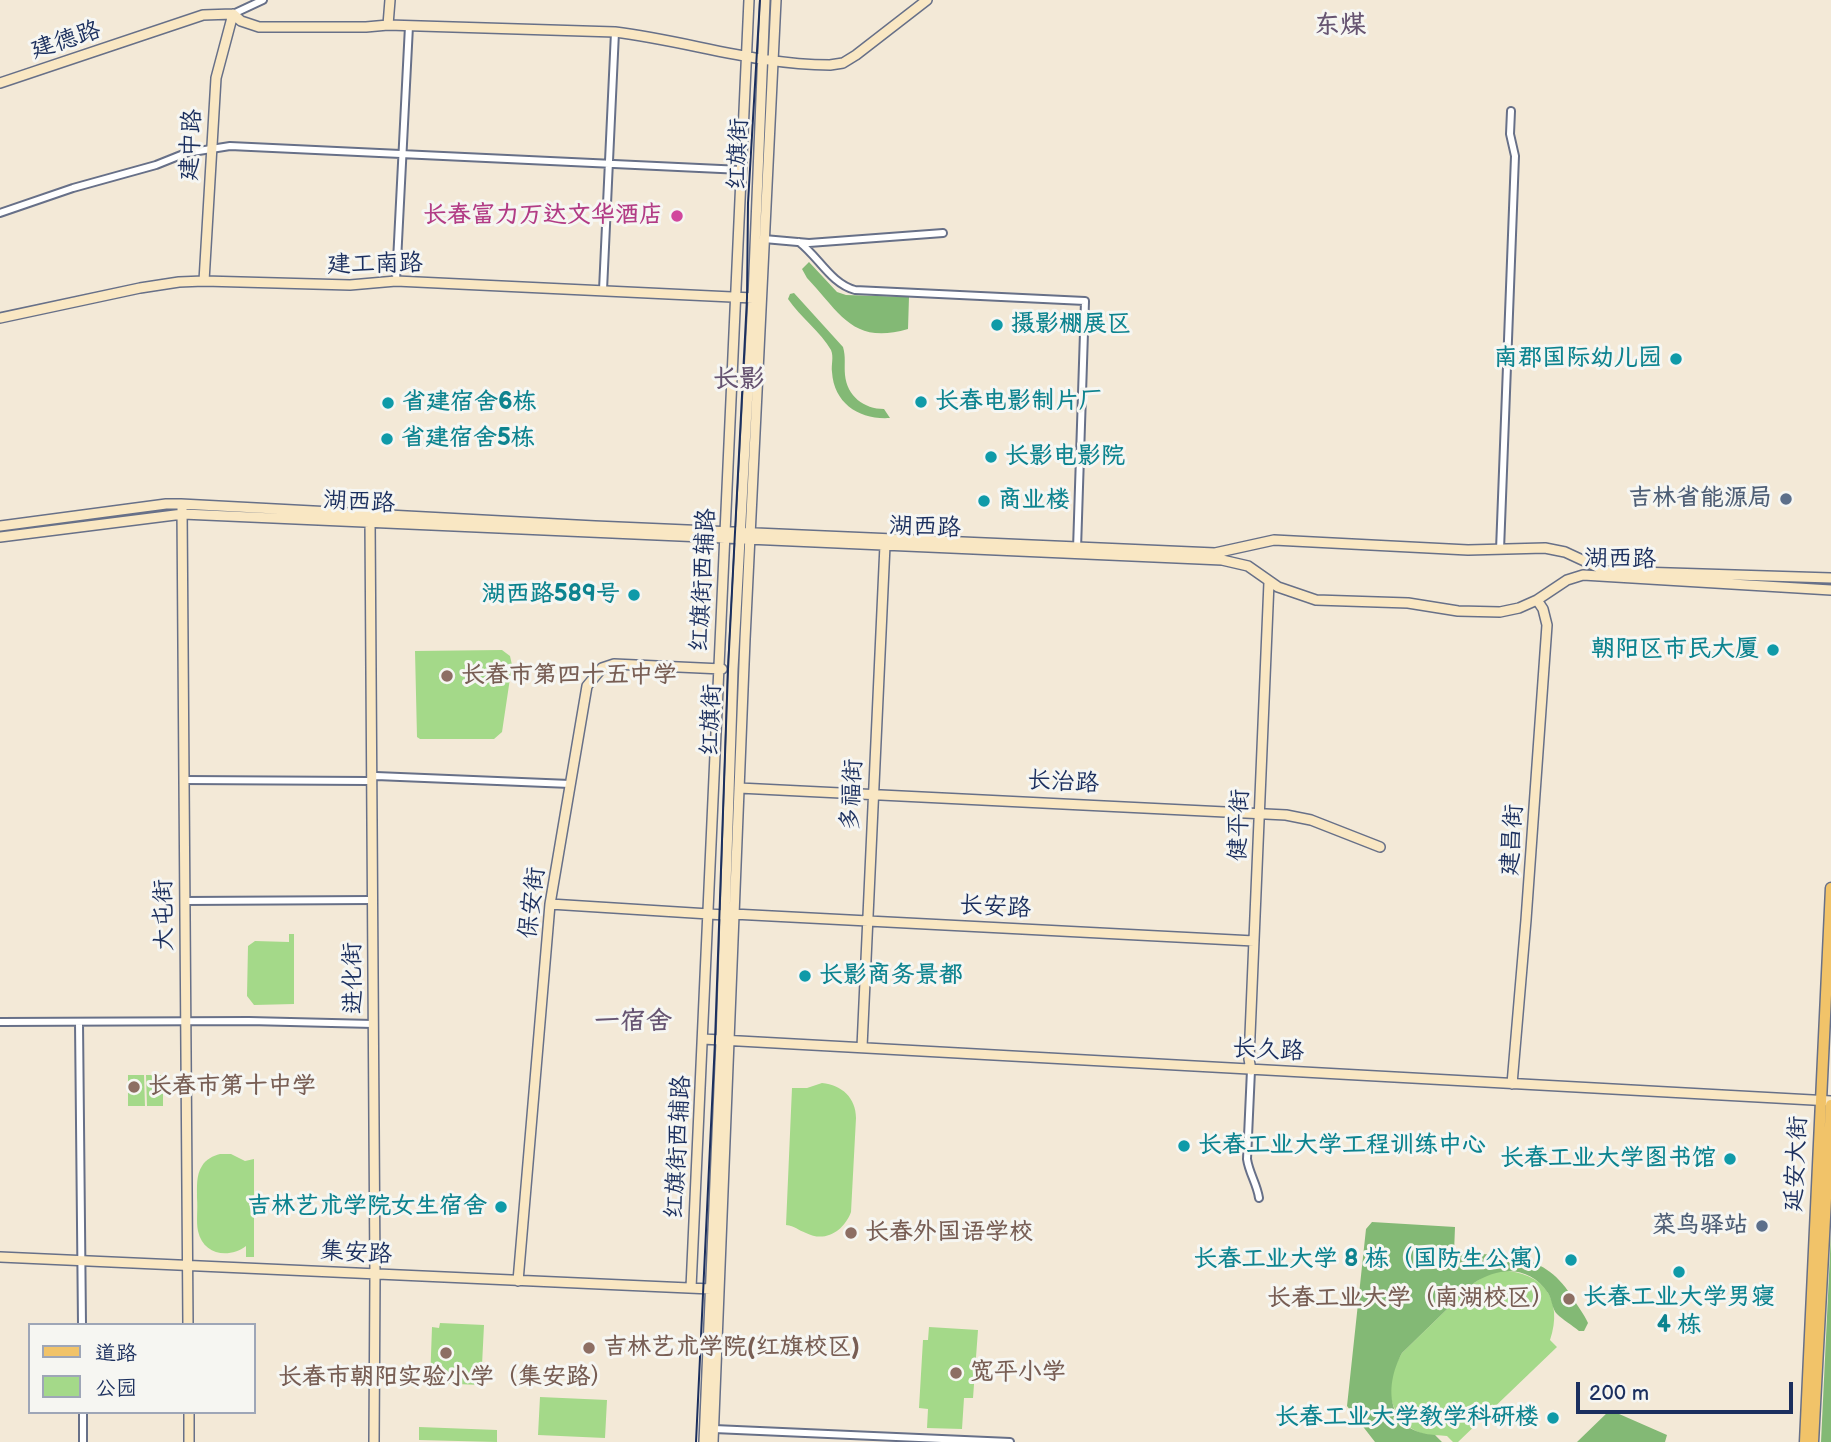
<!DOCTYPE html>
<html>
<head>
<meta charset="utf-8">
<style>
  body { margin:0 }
  #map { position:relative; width:1831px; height:1442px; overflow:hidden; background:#f3e9d7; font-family:"Balsamiq Sans","LXGW WenKai TC",sans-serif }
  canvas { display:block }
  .legend { position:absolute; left:28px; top:1323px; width:228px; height:91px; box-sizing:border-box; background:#f6f6f2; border:2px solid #9ea6b7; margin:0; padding:9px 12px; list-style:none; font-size:21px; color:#1b2f5e }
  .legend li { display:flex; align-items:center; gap:14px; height:35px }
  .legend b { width:35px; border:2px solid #9ea6b7 }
  .scale { position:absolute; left:1576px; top:1382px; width:217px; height:32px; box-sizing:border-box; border:4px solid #1b2f5e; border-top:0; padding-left:9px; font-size:21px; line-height:24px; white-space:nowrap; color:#1b2f5e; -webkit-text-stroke:5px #f6f6f2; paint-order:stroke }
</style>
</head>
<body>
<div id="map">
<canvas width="1831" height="1442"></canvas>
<ul class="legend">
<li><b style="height:9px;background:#f1c369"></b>道路</li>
<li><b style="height:19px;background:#a4d989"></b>公园</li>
</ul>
<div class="scale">200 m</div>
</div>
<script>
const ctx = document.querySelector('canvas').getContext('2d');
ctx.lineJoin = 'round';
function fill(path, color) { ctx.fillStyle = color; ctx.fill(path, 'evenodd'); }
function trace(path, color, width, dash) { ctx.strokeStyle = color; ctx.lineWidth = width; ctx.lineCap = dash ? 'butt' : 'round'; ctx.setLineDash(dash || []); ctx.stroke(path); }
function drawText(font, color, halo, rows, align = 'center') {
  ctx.font = font + ' "Balsamiq Sans","LXGW WenKai TC",sans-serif'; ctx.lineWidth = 6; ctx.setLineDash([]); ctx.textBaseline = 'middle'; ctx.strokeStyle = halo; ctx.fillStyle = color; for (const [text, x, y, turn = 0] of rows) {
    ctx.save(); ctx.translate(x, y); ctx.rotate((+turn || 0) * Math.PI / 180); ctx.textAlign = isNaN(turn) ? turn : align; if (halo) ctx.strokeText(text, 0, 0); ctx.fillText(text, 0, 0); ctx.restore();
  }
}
const green = new Path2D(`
  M 502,650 L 510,656 L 512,665 L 502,732 L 494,739 L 420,739 L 417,737 L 415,651 Z
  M 289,934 L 294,934 L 294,1004 L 254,1005 L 247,996 L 248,946 L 255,941 L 289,942 Z
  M 128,1075 L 144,1075 L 145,1106 L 128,1106 Z
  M 146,1075 L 163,1075 L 163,1106 L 147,1106 Z
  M 822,1083 C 842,1085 856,1098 856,1118 L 851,1212 C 844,1231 825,1243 806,1233 C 798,1230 795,1226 786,1225 L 792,1088 L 807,1088 Z
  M 220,1154 L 231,1154 L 245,1161 L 254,1159 L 254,1257 L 246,1257 L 246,1246 C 229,1259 203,1255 198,1231 C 196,1221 198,1209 197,1198 C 197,1187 196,1175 202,1166 C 206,1159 213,1156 220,1154 Z
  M 1501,1271 C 1543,1271 1564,1300 1550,1340 L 1557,1347 L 1458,1442 L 1453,1442 L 1447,1436 C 1440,1435 1431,1436 1424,1434 C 1403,1429 1388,1405 1390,1384 C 1391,1373 1397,1362 1402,1353 L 1474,1283 L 1486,1275 Z
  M 440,1323 L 484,1325 L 481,1385 L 430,1383 L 432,1327 L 439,1328 Z
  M 929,1327 L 978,1330 L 973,1398 L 964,1398 L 962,1429 L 927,1428 L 928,1409 L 919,1408 L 923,1340 L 928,1340 Z
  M 540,1397 L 607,1400 L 605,1438 L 538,1435 Z
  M 419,1427 L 497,1430 L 497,1442 L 419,1440 Z`);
const forest = new Path2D(`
  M 809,262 L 837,292 L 846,295 L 909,297 L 908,329 C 853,345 841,314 807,278 L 802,269 Z
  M 794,293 L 843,347 C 846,357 844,365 845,375 C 847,396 864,409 884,409 L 890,418 C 860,420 834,404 832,372 C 831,365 834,357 831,350 C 821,332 800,317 788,299 L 790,294 Z
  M 1372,1222 L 1455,1227 L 1454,1253 C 1505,1256 1545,1250 1574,1300 C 1579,1308 1584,1314 1588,1323 L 1584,1331 L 1579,1331 C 1572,1325 1563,1320 1557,1314 C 1552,1309 1552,1299 1548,1293 C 1530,1266 1500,1266 1474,1283 L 1402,1353 C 1383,1388 1387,1432 1435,1435 L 1442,1442 L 1375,1442 L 1347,1406 L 1366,1229 Z
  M 1831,1233 L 1831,1442 L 1821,1442 Z
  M 1610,1410 L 1667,1435 L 1665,1442 L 1577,1442 Z`);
const street = new Path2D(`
  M 233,14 L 263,0
  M 0,213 L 73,188 L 156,165 L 186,153 L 230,146 L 742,170
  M 764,239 L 809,243 L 943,233
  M 799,242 C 818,256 831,284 855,290 L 1085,301 L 1077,549
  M 396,281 L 409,26
  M 603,290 L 615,32
  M 1500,550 L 1515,156 L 1510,134 L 1511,111
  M 184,780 L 368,781 L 376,776 L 570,784
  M 184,901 L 372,900
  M 0,1022 L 249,1021 L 373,1024
  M 79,1022 L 82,1325
  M 1251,1070 L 1247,1159 C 1249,1173 1257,1184 1259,1198
  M 83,1412 L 83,1442
  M 714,1429 L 1010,1442`);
const secondary = new Path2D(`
  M 233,14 L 241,21 L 259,27 L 366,27 L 388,25 L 615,32 C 688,41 757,65 830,65 L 843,63 L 856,55 L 927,0
  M 388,25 L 390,0
  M 0,83 L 203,15 L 233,14
  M 204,281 L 216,78 L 233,14
  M 0,318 L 140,288 L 179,282 L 204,281 L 350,285 L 396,281 L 753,298
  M 182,508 L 188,1325
  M 370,520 L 375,1275 L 374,1442
  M 0,526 L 166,504 L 181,504 L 595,526 L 1215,553 L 1274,540 L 1468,550 L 1545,548 L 1565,552 L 1606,571 L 1831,578
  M 0,537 L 183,514 L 1222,560 L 1248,566 L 1278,587 L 1316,600 L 1408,603 L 1458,611 L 1500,612 L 1519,608 L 1537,600 L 1567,580 L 1583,575 L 1831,590
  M 739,788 L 1286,815 L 1311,820 L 1380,847
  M 550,904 L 725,915
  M 733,914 L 1254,941
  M 703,1039 L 1831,1101
  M 862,1047 L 885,545
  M 1251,1070 L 1249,1059 L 1269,582
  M 1512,1084 L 1526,920 L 1547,625 L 1543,609 L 1537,600
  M 0,1257 L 711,1289
  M 518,1281 L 550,904 L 587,686 L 602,668 L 614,664 L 722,669
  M 691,1288 L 749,0
  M 189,1412 L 189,1442
  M 704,1442 L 721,1041 L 733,669 L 753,298 L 765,0
  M 713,1442 L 745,639 L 776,0`);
const primary = new Path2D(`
  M 1805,1442 L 1831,888
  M 1813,1442 L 1831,1105`);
const tram = new Path2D(`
  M 696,1442 L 715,1041 L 728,669 L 747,298 L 748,203 L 760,0`);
const markers = [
  [677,216,7,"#d1479c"],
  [997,325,7,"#0f9aa8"],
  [1676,359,7,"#0f9aa8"],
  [921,402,7,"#0f9aa8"],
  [388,403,7,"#0f9aa8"],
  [387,439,7,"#0f9aa8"],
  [991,457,7,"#0f9aa8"],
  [1786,499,7,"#5c6f8a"],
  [984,501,7,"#0f9aa8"],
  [634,595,7,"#0f9aa8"],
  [1773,650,7,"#0f9aa8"],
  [447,676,7,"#8d6e63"],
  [805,976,7,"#0f9aa8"],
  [134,1087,7,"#8d6e63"],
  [1184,1146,7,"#0f9aa8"],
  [1730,1159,7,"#0f9aa8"],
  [501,1207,7,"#0f9aa8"],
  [1762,1226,7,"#5c6f8a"],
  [851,1233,7,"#8d6e63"],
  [1571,1260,7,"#0f9aa8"],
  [1679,1272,7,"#0f9aa8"],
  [1569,1299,7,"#8d6e63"],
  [589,1348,7,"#8d6e63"],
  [446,1353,7,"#8d6e63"],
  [956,1373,7,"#8d6e63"],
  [1553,1418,7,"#0f9aa8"]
];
const streetNames = [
  ["建德路",66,41,-18],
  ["建中路",192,145,-87],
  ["红旗街",739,154,-88],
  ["建工南路",375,265,-1],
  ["湖西路",359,503,3],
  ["湖西路",925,528,2],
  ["湖西路",1620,560,1],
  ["红旗街西辅路",704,580,-87],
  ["红旗街",712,720,-88],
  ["长治路",1063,783,3],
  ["多福街",853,795,-87],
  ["健平街",1240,825,-88],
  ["建昌街",1513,840,-86],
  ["保安街",533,903,-83],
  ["长安路",995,908,3],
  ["大屯街",165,915,-91],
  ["进化街",354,978,-91],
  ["长久路",1268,1051,3],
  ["红旗街西辅路",679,1147,-87],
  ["延安大街",1797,1164,-87],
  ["集安路",356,1254,3]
];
const hotelNames = [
  ["长春富力万达文华酒店",663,216]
];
const cultureNames = [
  ["摄影棚展区",1011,325],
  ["南郡国际幼儿园",1662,359,"right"],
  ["长春电影制片厂",935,402],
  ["省建宿舍6栋",402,403],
  ["省建宿舍5栋",401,439],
  ["长影电影院",1005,457],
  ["商业楼",998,501],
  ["湖西路589号",620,595,"right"],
  ["朝阳区市民大厦",1759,650,"right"],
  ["长影商务景都",819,976],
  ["长春工业大学工程训练中心",1198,1146],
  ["长春工业大学图书馆",1716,1159,"right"],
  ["吉林艺术学院女生宿舍",487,1207,"right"],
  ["长春工业大学 8 栋（国防生公寓）",1557,1260,"right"],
  ["长春工业大学男寝",1679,1298,"center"],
  ["4 栋",1679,1326,"center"],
  ["长春工业大学教学科研楼",1539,1418,"right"]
];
const serviceNames = [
  ["吉林省能源局",1772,499],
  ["菜鸟驿站",1748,1226]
];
const educationNames = [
  ["长春市第四十五中学",461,676],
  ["长春市第十中学",148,1087],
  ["长春外国语学校",865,1233],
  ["长春工业大学（南湖校区）",1555,1299,"right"],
  ["吉林艺术学院(红旗校区)",603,1348],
  ["宽平小学",970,1373],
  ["长春市朝阳实验小学（集安路）",446,1378,"center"]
];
const neighbourhoodNames = [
  ["东煤",1340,26],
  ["长影",739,380],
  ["一宿舍",633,1022]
];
fill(green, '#a4d989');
fill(forest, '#83b975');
trace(street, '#677088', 10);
trace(secondary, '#677088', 12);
trace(primary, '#677088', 13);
trace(street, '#fff', 6);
trace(secondary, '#f9e7c3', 9);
trace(primary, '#f1c369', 10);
trace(tram, '#1b2f5e', 2);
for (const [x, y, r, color] of markers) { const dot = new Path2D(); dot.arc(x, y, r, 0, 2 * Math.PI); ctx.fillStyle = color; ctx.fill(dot); trace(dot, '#f6f6f2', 2.5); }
drawText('24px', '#1b2f5e', '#f6f6f2', streetNames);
drawText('bold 24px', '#b23c85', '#f6f6f2', hotelNames, 'right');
drawText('bold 24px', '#0d838f', '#f6f6f2', cultureNames, 'left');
drawText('bold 24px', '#4e5e75', '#f6f6f2', serviceNames, 'right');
drawText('bold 24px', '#785e54', '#f6f6f2', educationNames, 'left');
drawText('bold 26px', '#665471', '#f6f6f2', neighbourhoodNames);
</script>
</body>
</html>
